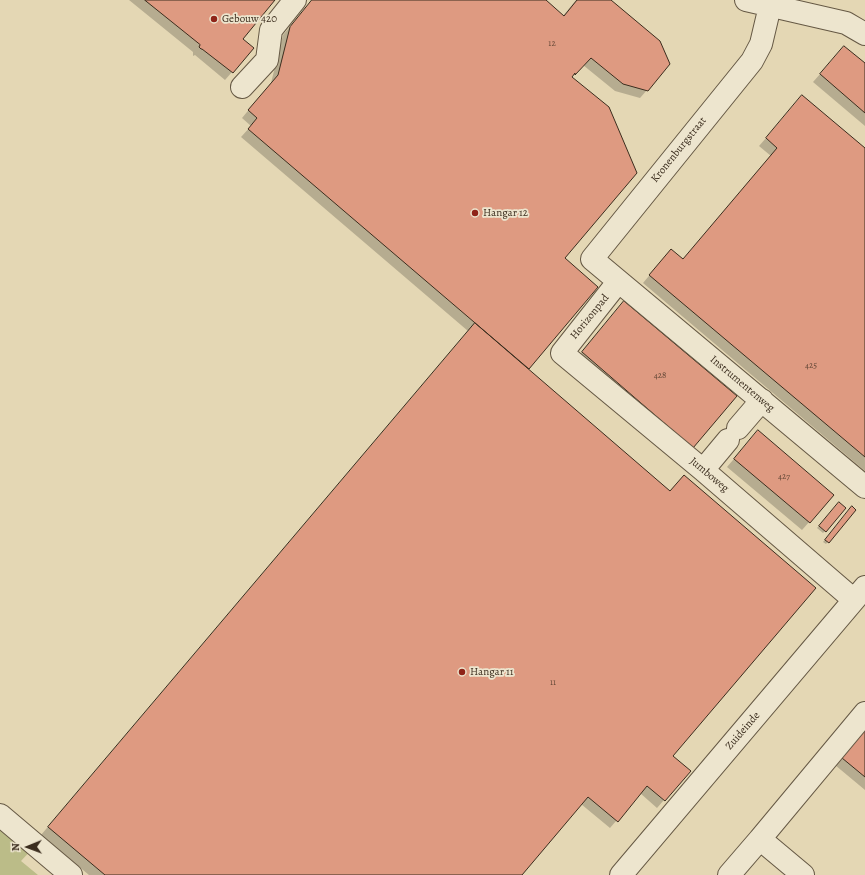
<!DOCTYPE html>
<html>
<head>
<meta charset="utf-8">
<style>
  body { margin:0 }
  #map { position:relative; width:865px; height:875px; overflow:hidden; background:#e4d7b4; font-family:Alegreya,serif }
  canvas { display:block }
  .north { position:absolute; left:8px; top:827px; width:40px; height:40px; -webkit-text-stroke:3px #ede5ce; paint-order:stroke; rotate:269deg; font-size:11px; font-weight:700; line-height:16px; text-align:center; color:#3b2d1e }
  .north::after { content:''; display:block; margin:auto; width:14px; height:18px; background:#3b2d1e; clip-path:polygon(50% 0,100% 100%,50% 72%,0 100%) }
</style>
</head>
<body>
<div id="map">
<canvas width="865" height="875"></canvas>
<div class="north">N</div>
</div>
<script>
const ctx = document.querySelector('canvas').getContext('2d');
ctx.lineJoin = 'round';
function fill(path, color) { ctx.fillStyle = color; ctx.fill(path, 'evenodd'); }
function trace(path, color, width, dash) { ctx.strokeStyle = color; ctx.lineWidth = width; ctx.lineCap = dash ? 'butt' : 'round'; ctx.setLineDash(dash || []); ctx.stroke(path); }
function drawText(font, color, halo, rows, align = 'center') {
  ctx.font = font + ' Alegreya,serif'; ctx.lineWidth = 3.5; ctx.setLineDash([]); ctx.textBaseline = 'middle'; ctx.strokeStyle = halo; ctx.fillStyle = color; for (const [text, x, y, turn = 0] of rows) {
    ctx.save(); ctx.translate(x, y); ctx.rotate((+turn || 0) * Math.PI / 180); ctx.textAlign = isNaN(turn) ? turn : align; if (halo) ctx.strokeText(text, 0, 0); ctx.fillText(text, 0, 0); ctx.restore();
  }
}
const green = new Path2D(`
  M 0,820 L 33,848 L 21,861 L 38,875 L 0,875 Z`);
const shadow = new Path2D(`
  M 129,0 L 274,0 L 242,39 L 253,48 L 225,80 L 195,55 L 193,56 L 193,52 Z
  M 312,0 L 544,0 L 563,16 L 576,0 L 610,0 L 647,90 L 640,98 L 615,91 L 583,65 L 571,78 L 563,259 L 597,287 L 527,369 L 670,491 L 684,476 L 672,756 L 689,771 L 657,808 L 640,793 L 610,828 L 581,804 L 521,875 L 89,875 L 41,835 L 468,331 L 241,137 L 251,126 L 242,118 L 271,83 L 283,35 Z
  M 844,47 L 865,65 L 865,126 L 813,82 Z
  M 802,97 L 865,148 L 865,471 L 643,283 L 664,258 L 683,260 L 771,156 L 759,146 Z
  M 617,310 L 692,447 L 575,360 Z
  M 751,439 L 833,495 L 802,530 L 727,467 Z
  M 837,505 L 825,531 L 823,533 L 817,528 Z
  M 850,510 L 855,510 L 826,544 L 823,542 Z
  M 865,730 L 865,790 L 835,765 Z`);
const building = new Path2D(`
  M 145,0 L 275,0 L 243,39 L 254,48 L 233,73 L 202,49 L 201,49 L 199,47 L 200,45 Z
  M 312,0 L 546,0 L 564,16 L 577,0 L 611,0 L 660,41 L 670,64 L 648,91 L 623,84 L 591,58 L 575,75 L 575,73 L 572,77 L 609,107 L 637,173 L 565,258 L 598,287 L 529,369 L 248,129 L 257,118 L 248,110 L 278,75 L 290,27 Z
  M 844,46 L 865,63 L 865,113 L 820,74 Z
  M 802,95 L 865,148 L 865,457 L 649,275 L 671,249 L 683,259 L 777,148 L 766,138 Z
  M 624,301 L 737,396 L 693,448 L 582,352 Z
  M 475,323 L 670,491 L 684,475 L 816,588 L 673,756 L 691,771 L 665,801 L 647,786 L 618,822 L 588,797 L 522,875 L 105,875 L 48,827 Z
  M 758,430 L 834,495 L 810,523 L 734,459 Z
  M 839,502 L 846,508 L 826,532 L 819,526 Z
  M 852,506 L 856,510 L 829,543 L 825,540 Z
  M 865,730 L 865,777 L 842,758 Z`);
const minor = new Path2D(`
  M 746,0 L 846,23 L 865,34
  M 770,6 L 761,44 L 752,61 L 592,259 L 865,487
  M 242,87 L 267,60 L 271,30 L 295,0
  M 618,282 L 562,353 L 703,470 L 854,600
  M 738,428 L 762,400
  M 703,470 L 728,440
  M 0,815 L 71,875
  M 621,875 L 865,587
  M 729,875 L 760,839
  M 803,875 L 760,839 L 865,713`);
const markers = [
  [214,19,4,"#8f2418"],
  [475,213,4,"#8f2418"],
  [462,672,4,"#8f2418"]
];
const numberNames = [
  ["12",552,44],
  ["425",811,366],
  ["428",660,376],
  ["427",784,477],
  ["11",553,683]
];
const poiNames = [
  ["Gebouw 420",222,19],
  ["Hangar 12",483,213],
  ["Hangar 11",470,672]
];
const streetNames = [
  ["Kronenburgstraat",679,150,-51],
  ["Horizonpad",590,317,-51],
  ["Instrumentenweg",742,384,40],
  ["Jumboweg",709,475,40],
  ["Zuideinde",743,731,-49]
];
fill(green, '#bbbc88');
fill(shadow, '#0003');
fill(building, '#de9a81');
trace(building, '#3b2d1e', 1);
trace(minor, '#655844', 24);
trace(minor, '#ede5ce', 22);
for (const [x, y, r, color] of markers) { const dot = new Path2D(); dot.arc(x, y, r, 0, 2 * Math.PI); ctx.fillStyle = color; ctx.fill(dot); trace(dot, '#ede5ce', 1.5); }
drawText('9px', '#644837', null, numberNames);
drawText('11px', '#3b2d1e', '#ede5ce', poiNames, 'left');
drawText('11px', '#3b2d1e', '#ede5ce', streetNames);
</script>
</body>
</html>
